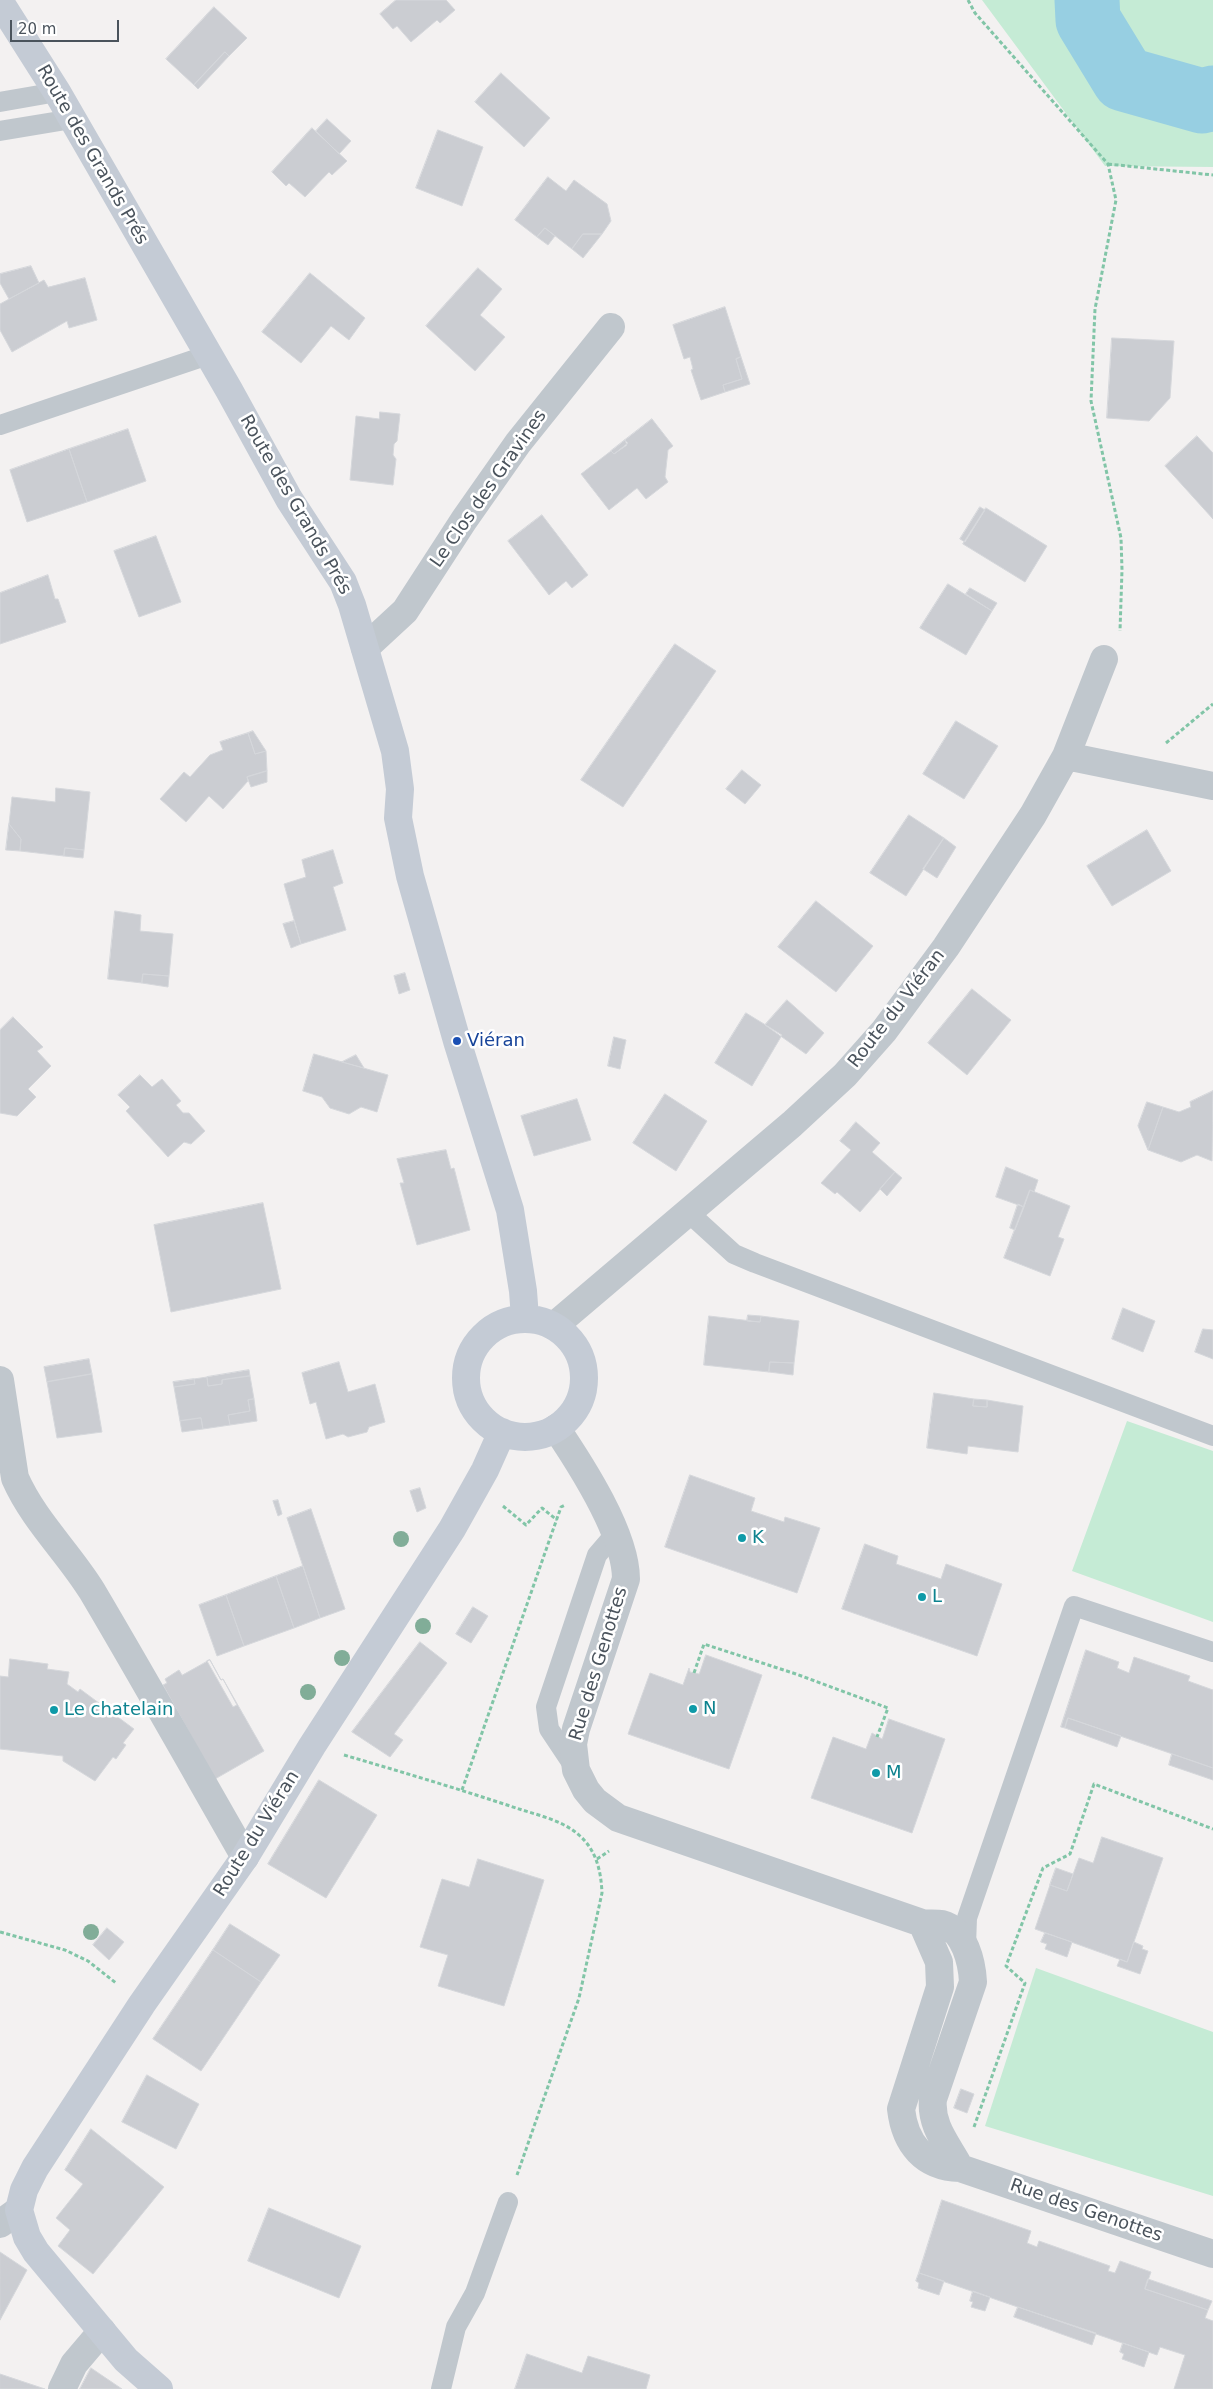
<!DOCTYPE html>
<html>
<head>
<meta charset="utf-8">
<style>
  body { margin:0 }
  #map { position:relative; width:1213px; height:2389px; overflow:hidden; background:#f3f1f1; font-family:"DejaVu Sans",sans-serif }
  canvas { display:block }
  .scale { position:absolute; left:10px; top:20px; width:109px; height:22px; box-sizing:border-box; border:2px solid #4a535c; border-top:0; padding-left:6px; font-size:15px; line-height:18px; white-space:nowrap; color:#4a535c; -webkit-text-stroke:4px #fff; paint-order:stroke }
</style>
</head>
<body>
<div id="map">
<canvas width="1213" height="2389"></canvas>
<div class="scale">20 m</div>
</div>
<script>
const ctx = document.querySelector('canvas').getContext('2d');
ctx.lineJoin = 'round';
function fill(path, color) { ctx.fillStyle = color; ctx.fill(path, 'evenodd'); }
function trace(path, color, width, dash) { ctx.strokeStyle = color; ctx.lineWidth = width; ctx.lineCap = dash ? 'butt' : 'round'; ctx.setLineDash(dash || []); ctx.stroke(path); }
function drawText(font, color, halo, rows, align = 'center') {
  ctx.font = font + ' "DejaVu Sans",sans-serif'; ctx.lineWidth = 5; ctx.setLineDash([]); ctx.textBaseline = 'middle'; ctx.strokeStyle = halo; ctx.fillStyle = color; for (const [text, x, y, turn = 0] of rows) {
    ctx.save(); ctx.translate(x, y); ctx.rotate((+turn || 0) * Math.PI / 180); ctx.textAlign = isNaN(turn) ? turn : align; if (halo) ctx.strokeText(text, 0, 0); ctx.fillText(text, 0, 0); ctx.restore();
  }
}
const green = new Path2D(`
  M 982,0 L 1213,0 L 1213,167 L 1105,166 Z
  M 1127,1421 L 1213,1451 L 1213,1622 L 1072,1571 Z
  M 1036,1968 L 1213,2032 L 1213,2196 L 985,2126 Z`);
const river = new Path2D(`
  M 1087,0 L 1088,20 L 1124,79 L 1202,101 L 1213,98`);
const building = new Path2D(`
  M 396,0 L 446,0 L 455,10 L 440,23 L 437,20 L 411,42 L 397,26 L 393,29 L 380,14 Z
  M 214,7 L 247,38 L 229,56 L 225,52 L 194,85 L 166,59 Z
  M 225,52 L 229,56 L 198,89 L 194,85 Z
  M 501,73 L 550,118 L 524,147 L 475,102 Z
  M 327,119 L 351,141 L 339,154 L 316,131 Z
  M 312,128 L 347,161 L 332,175 L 329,172 L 305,197 L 289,183 L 286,186 L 272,172 Z
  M 438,130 L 483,147 L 462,206 L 416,188 Z
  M 548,177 L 566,191 L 574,180 L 607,204 L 611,221 L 602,234 L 583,234 L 572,249 L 545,228 L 537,237 L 515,220 Z
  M 545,228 L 555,236 L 548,245 L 537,237 Z
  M 583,234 L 602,234 L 583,258 L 572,249 Z
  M 31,266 L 39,283 L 9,299 L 0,283 L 0,274 Z
  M 478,268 L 502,289 L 480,315 L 505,337 L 475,371 L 426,326 Z
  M 310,273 L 365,318 L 349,340 L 331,326 L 301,363 L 262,332 Z
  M 85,278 L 97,320 L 69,328 L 67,321 L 12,352 L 0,330 L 0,304 L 44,280 L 48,287 Z
  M 725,307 L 741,357 L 736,359 L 742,379 L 723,385 L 725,392 L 701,400 L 691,370 L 693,369 L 690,357 L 684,359 L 673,325 Z
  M 1112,338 L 1174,341 L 1170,398 L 1149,421 L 1107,418 Z
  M 741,357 L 750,384 L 725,392 L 723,385 L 742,379 L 736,359 Z
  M 380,412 L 400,414 L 397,441 L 394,444 L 393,455 L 396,459 L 393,485 L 350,480 L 356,416 L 379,419 Z
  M 652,419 L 673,446 L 668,450 L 665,477 L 668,482 L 646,499 L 637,488 L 609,510 L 581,474 L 611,451 L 614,454 L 627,445 L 625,440 Z
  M 128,429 L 146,481 L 87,502 L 69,449 Z
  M 1197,436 L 1213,453 L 1213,519 L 1165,466 Z
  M 625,440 L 628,443 L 614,454 L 611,451 Z
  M 69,449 L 87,502 L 27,522 L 10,470 Z
  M 980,507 L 985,510 L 965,542 L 960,539 Z
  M 986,508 L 1047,546 L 1025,582 L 963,544 Z
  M 542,515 L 588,575 L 572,588 L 566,581 L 549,595 L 508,541 Z
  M 156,536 L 181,602 L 139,617 L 114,551 Z
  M 48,575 L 55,599 L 58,599 L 66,622 L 0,644 L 0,593 Z
  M 948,584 L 992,611 L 966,655 L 920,628 Z
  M 970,588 L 997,603 L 992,611 L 966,594 Z
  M 675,644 L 716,671 L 623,807 L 581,780 Z
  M 956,721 L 998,746 L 964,799 L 923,774 Z
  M 253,731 L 266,751 L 255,754 L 248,733 Z
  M 248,733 L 255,754 L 266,751 L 267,771 L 247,777 L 248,781 L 223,809 L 209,796 L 186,822 L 160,799 L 184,772 L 190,777 L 210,755 L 223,750 L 220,742 Z
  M 742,770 L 761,785 L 745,804 L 726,789 Z
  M 267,771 L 267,782 L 251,787 L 247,777 Z
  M 56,788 L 90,792 L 84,850 L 65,848 L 64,856 L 20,851 L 21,839 L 9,824 L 12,797 L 55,802 Z
  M 909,815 L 944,838 L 906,896 L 870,873 Z
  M 9,824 L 21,839 L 20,851 L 6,850 Z
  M 1147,830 L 1171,871 L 1112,906 L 1087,866 Z
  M 944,838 L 956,847 L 937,878 L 923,869 Z
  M 65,848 L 84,850 L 83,858 L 64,856 Z
  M 333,850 L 343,883 L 333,887 L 346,930 L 301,944 L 284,884 L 306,877 L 302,860 Z
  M 816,901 L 873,946 L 836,992 L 778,947 Z
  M 115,911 L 141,915 L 140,931 L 173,934 L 169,976 L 143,974 L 142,983 L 108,979 Z
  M 294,921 L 301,944 L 291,948 L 283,924 Z
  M 405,973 L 410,990 L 399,994 L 394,976 Z
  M 143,974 L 169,976 L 168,987 L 142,983 Z
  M 972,989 L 1011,1020 L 967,1075 L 928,1043 Z
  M 787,1000 L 824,1033 L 806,1054 L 765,1025 Z
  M 746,1013 L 782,1035 L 752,1086 L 715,1063 Z
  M 13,1017 L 43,1047 L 37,1051 L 51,1066 L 28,1089 L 36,1097 L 17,1116 L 0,1113 L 0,1030 Z
  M 614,1037 L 626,1040 L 620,1069 L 608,1066 Z
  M 314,1054 L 388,1075 L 377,1112 L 361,1107 L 349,1114 L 330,1108 L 322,1097 L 303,1091 Z
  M 356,1055 L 364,1068 L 342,1062 Z
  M 140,1075 L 152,1087 L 162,1079 L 181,1101 L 176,1105 L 183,1113 L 189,1113 L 205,1131 L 191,1144 L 184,1142 L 168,1157 L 126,1111 L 130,1107 L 118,1095 Z
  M 1213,1091 L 1212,1161 L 1197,1155 L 1181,1162 L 1148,1150 L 1163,1107 L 1179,1112 L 1191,1107 L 1190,1102 Z
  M 665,1094 L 707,1121 L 676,1171 L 633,1143 Z
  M 577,1099 L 591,1140 L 534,1156 L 521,1116 Z
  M 1147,1102 L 1163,1107 L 1148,1150 L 1138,1126 Z
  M 856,1122 L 880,1143 L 872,1152 L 895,1172 L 860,1212 L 837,1192 L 835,1194 L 821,1183 L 851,1150 L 840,1141 Z
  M 446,1150 L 451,1169 L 454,1168 L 470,1230 L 417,1245 L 400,1183 L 404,1183 L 397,1159 Z
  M 1006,1167 L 1038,1180 L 1034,1192 L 1030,1190 L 1024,1207 L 996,1197 Z
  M 895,1172 L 902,1178 L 887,1196 L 880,1189 Z
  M 1030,1190 L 1070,1206 L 1058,1237 L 1064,1239 L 1050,1276 L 1004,1258 Z
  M 263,1203 L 281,1289 L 171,1312 L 154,1225 Z
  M 1018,1204 L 1024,1207 L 1015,1230 L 1010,1228 Z
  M 1123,1308 L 1155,1321 L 1143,1352 L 1112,1339 Z
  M 748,1315 L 761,1316 L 760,1322 L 747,1321 Z
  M 709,1316 L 760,1322 L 761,1316 L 799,1321 L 794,1363 L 770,1362 L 769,1372 L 704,1365 Z
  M 1203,1329 L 1213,1330 L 1213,1359 L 1195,1352 Z
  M 89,1359 L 92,1374 L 47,1382 L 44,1367 Z
  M 339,1362 L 348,1392 L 375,1384 L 385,1422 L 369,1427 L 367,1432 L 348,1437 L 343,1434 L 326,1439 L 316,1402 L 310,1404 L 302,1373 Z
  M 770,1362 L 794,1363 L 793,1375 L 769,1372 Z
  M 249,1370 L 250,1376 L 222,1380 L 222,1384 L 208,1386 L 207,1377 Z
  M 92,1374 L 102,1432 L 57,1438 L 47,1382 Z
  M 250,1376 L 254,1399 L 248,1400 L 250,1411 L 228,1415 L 230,1425 L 203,1429 L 201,1418 L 180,1421 L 174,1387 L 195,1384 L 194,1379 L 207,1377 L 208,1386 L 222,1384 L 222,1380 Z
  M 194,1379 L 195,1384 L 174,1387 L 173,1382 Z
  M 934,1393 L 974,1399 L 973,1406 L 987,1407 L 987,1400 L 1023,1406 L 1018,1452 L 968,1446 L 967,1454 L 927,1448 Z
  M 254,1399 L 257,1421 L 230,1425 L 228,1415 L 250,1411 L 248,1400 Z
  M 974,1399 L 987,1400 L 987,1407 L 973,1406 Z
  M 201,1418 L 203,1429 L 182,1432 L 180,1421 Z
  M 690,1475 L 755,1498 L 751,1511 L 784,1522 L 785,1517 L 820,1528 L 797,1593 L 665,1547 Z
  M 420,1488 L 426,1508 L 417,1512 L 410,1491 Z
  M 278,1500 L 282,1514 L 278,1516 L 273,1501 Z
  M 311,1509 L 345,1609 L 320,1618 L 287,1518 Z
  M 865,1544 L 898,1556 L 896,1564 L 941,1579 L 946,1564 L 1002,1584 L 977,1656 L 842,1609 Z
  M 303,1566 L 320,1618 L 294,1628 L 276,1576 Z
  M 276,1576 L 294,1628 L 244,1646 L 226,1595 Z
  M 226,1595 L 244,1646 L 217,1656 L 199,1605 Z
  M 473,1607 L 488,1616 L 471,1643 L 456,1634 Z
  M 420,1642 L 447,1663 L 394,1734 L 403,1740 L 390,1757 L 352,1732 Z
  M 1086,1650 L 1119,1662 L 1117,1668 L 1129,1673 L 1134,1657 L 1190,1676 L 1188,1681 L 1213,1690 L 1213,1768 L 1068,1718 L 1065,1728 L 1061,1727 Z
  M 706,1655 L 762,1675 L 729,1769 L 628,1734 L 650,1673 L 683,1685 L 689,1668 L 690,1672 L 699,1674 Z
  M 10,1659 L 48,1664 L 47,1669 L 69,1672 L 67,1684 L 78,1692 L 80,1689 L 134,1729 L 123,1743 L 126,1745 L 116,1759 L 113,1757 L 95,1781 L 63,1761 L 63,1756 L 0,1749 L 0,1676 L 8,1677 Z
  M 210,1660 L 221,1680 L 223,1679 L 264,1751 L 215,1779 L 163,1685 L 167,1683 L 165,1679 L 179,1670 L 182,1675 Z
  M 210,1660 L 221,1680 L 223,1679 L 237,1705 L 233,1707 L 207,1661 Z
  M 1068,1718 L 1121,1736 L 1117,1747 L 1065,1728 Z
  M 889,1719 L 945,1739 L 912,1833 L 811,1798 L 833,1737 L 866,1749 L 872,1733 L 882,1739 Z
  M 1172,1754 L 1213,1768 L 1213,1780 L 1169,1765 Z
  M 319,1780 L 377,1815 L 326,1898 L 268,1864 Z
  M 1102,1837 L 1163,1858 L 1127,1962 L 1035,1929 L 1050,1885 L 1067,1891 L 1079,1858 L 1093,1863 Z
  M 478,1859 L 544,1880 L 504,2006 L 438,1986 L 448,1955 L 420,1947 L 442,1879 L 469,1887 Z
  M 1056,1868 L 1073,1874 L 1067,1891 L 1050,1885 Z
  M 230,1924 L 280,1955 L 261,1982 L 213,1950 Z
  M 107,1928 L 124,1942 L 109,1960 L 93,1945 Z
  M 1045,1933 L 1072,1942 L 1067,1957 L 1045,1949 L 1047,1944 L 1041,1942 Z
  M 1134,1942 L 1143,1946 L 1142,1949 L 1148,1951 L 1140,1974 L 1117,1966 L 1120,1959 L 1127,1962 Z
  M 213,1950 L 261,1982 L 201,2071 L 153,2039 Z
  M 147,2075 L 199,2104 L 176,2149 L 122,2122 Z
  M 961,2089 L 974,2094 L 967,2113 L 954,2108 Z
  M 91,2129 L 164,2187 L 93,2274 L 58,2246 L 70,2230 L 56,2218 L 83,2184 L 65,2170 Z
  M 942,2200 L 1031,2231 L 1027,2243 L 1037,2247 L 1039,2241 L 1110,2266 L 1108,2271 L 1115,2273 L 1120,2261 L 1151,2272 L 1145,2289 L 1208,2310 L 1205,2318 L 1213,2321 L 1213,2389 L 1174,2389 L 1185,2355 L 1160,2347 L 1157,2355 L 919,2273 Z
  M 269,2208 L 361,2246 L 339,2298 L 248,2261 Z
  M 0,2252 L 27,2270 L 0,2320 Z
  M 919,2273 L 944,2281 L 939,2295 L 918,2288 L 919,2283 L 916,2281 Z
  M 1148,2279 L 1212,2301 L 1208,2310 L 1145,2289 Z
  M 973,2291 L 990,2297 L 985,2311 L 971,2307 L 973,2302 L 970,2301 Z
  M 1018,2307 L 1096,2333 L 1092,2345 L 1014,2317 Z
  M 1123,2343 L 1149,2352 L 1144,2367 L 1122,2359 L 1124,2354 L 1120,2352 Z
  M 527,2354 L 582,2373 L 588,2356 L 650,2375 L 646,2389 L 515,2389 Z
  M 91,2368 L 122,2389 L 80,2389 Z
  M 0,2374 L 45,2389 L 0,2389 Z`);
const path = new Path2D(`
  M 968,0 L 975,13 L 1108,164 L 1116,200 L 1095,309 L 1091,401 L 1121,538 L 1122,570 L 1120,631
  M 1108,164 L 1213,175
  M 1166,743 L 1213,704
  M 503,1506 L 526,1525 L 542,1508 L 557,1520
  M 694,1673 L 704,1644 L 796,1674 L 888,1708 L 877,1737
  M 344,1755 C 402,1772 459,1789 516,1808 C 537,1815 562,1820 579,1835 C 596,1850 601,1870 602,1893 L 579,1998 L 517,2175
  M 462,1790 L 561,1507 L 565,1505
  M 597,1859 L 609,1851
  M 0,1932 L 65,1950 L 88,1961 L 116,1983
  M 974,2127 L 1025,1983 L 1006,1966 L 1043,1868 L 1070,1854 L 1094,1784 L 1213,1829`);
const lane = new Path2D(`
  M 0,102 L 57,92
  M 0,131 L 72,119
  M 0,425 L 208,355
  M 689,1213 L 734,1254 L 755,1263 L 1213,1436
  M 575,1768 L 549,1729 L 546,1707 L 597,1555 L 615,1534
  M 966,1946 L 967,1918 L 1074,1606 L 1213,1652
  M 441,2389 L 456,2327 L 475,2293 L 508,2202`);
const street = new Path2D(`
  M 365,648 L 405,611 L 464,520 L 518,443 L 611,327
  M 1066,756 L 1213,786
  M 554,1326 L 792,1124 L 845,1075 L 884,1031 L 946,947 L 1033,815 L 1066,756 L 1104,659
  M 0,1380 L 15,1478 C 34,1521 68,1552 92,1591 C 144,1679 194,1768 245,1857
  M 556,1428 C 581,1465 626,1534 626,1579 L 576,1729 L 573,1744 L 576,1770 L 586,1790 L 595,1801 L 618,1818 L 922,1923 C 928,1924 936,1923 942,1924 C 965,1930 972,1963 973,1982 L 933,2099 C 930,2126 948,2145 960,2168
  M 922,1923 L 939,1962 L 940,1987 L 901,2109 C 905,2144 924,2167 960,2168 L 1213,2254
  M 0,2224 L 19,2210
  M 62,2389 L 74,2364 L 102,2331`);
const secondary = new Path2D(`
  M 0,2 L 57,92 L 229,390 L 289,499 L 343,582 L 352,605 L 395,751 L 400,789 L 398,818 L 410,876 L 457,1041 L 510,1210 L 523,1291 L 525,1318
  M466 1378a59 59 0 1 1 118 0a59 59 0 1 1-118 0Z
  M 159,2389 L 126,2360 L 36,2252 L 27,2237 L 19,2210 L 24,2190 L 35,2168 L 142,2004 L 245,1857 L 312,1746 L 452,1529 L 485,1470 L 502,1432`);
const trees = [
  [401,1539],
  [423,1626],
  [342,1658],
  [308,1692],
  [91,1932]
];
const markers = [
  [457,1041,5,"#1a4fb4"],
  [742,1538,5,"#0f9aa8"],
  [922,1597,5,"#0f9aa8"],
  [693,1709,5,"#0f9aa8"],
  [54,1710,5,"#0f9aa8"],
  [876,1773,5,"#0f9aa8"]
];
const streetNames = [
  ["Route des Grands Prés",92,155,60],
  ["Le Clos des Gravines",489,489,-55],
  ["Route des Grands Prés",295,505,60],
  ["Route du Viéran",897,1009,-52],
  ["Rue des Genottes",599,1664,-73],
  ["Route du Viéran",257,1834,-58],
  ["Rue des Genottes",1086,2211,19]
];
const transitNames = [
  ["Viéran",467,1041]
];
const cultureNames = [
  ["K",752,1538],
  ["L",932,1597],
  ["N",703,1709],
  ["Le chatelain",64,1710],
  ["M",886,1773]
];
fill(green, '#c5ebd5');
trace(river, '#97cfe2', 65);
fill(building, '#cbcdd2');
trace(building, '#d5d7db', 1);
trace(path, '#81c5a7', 3, [4, 2.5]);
trace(lane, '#c0c7cd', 20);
trace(street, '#c0c7cd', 28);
trace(secondary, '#c4cbd5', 28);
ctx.fillStyle = '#81ad98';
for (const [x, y] of trees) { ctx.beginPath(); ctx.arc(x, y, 8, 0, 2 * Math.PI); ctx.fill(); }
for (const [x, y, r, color] of markers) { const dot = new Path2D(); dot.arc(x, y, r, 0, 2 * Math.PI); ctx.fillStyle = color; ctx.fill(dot); trace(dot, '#fff', 2); }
drawText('18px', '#4a535c', '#fff', streetNames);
drawText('18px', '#164399', '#fff', transitNames, 'left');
drawText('18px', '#0d838f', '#fff', cultureNames, 'left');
</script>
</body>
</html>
